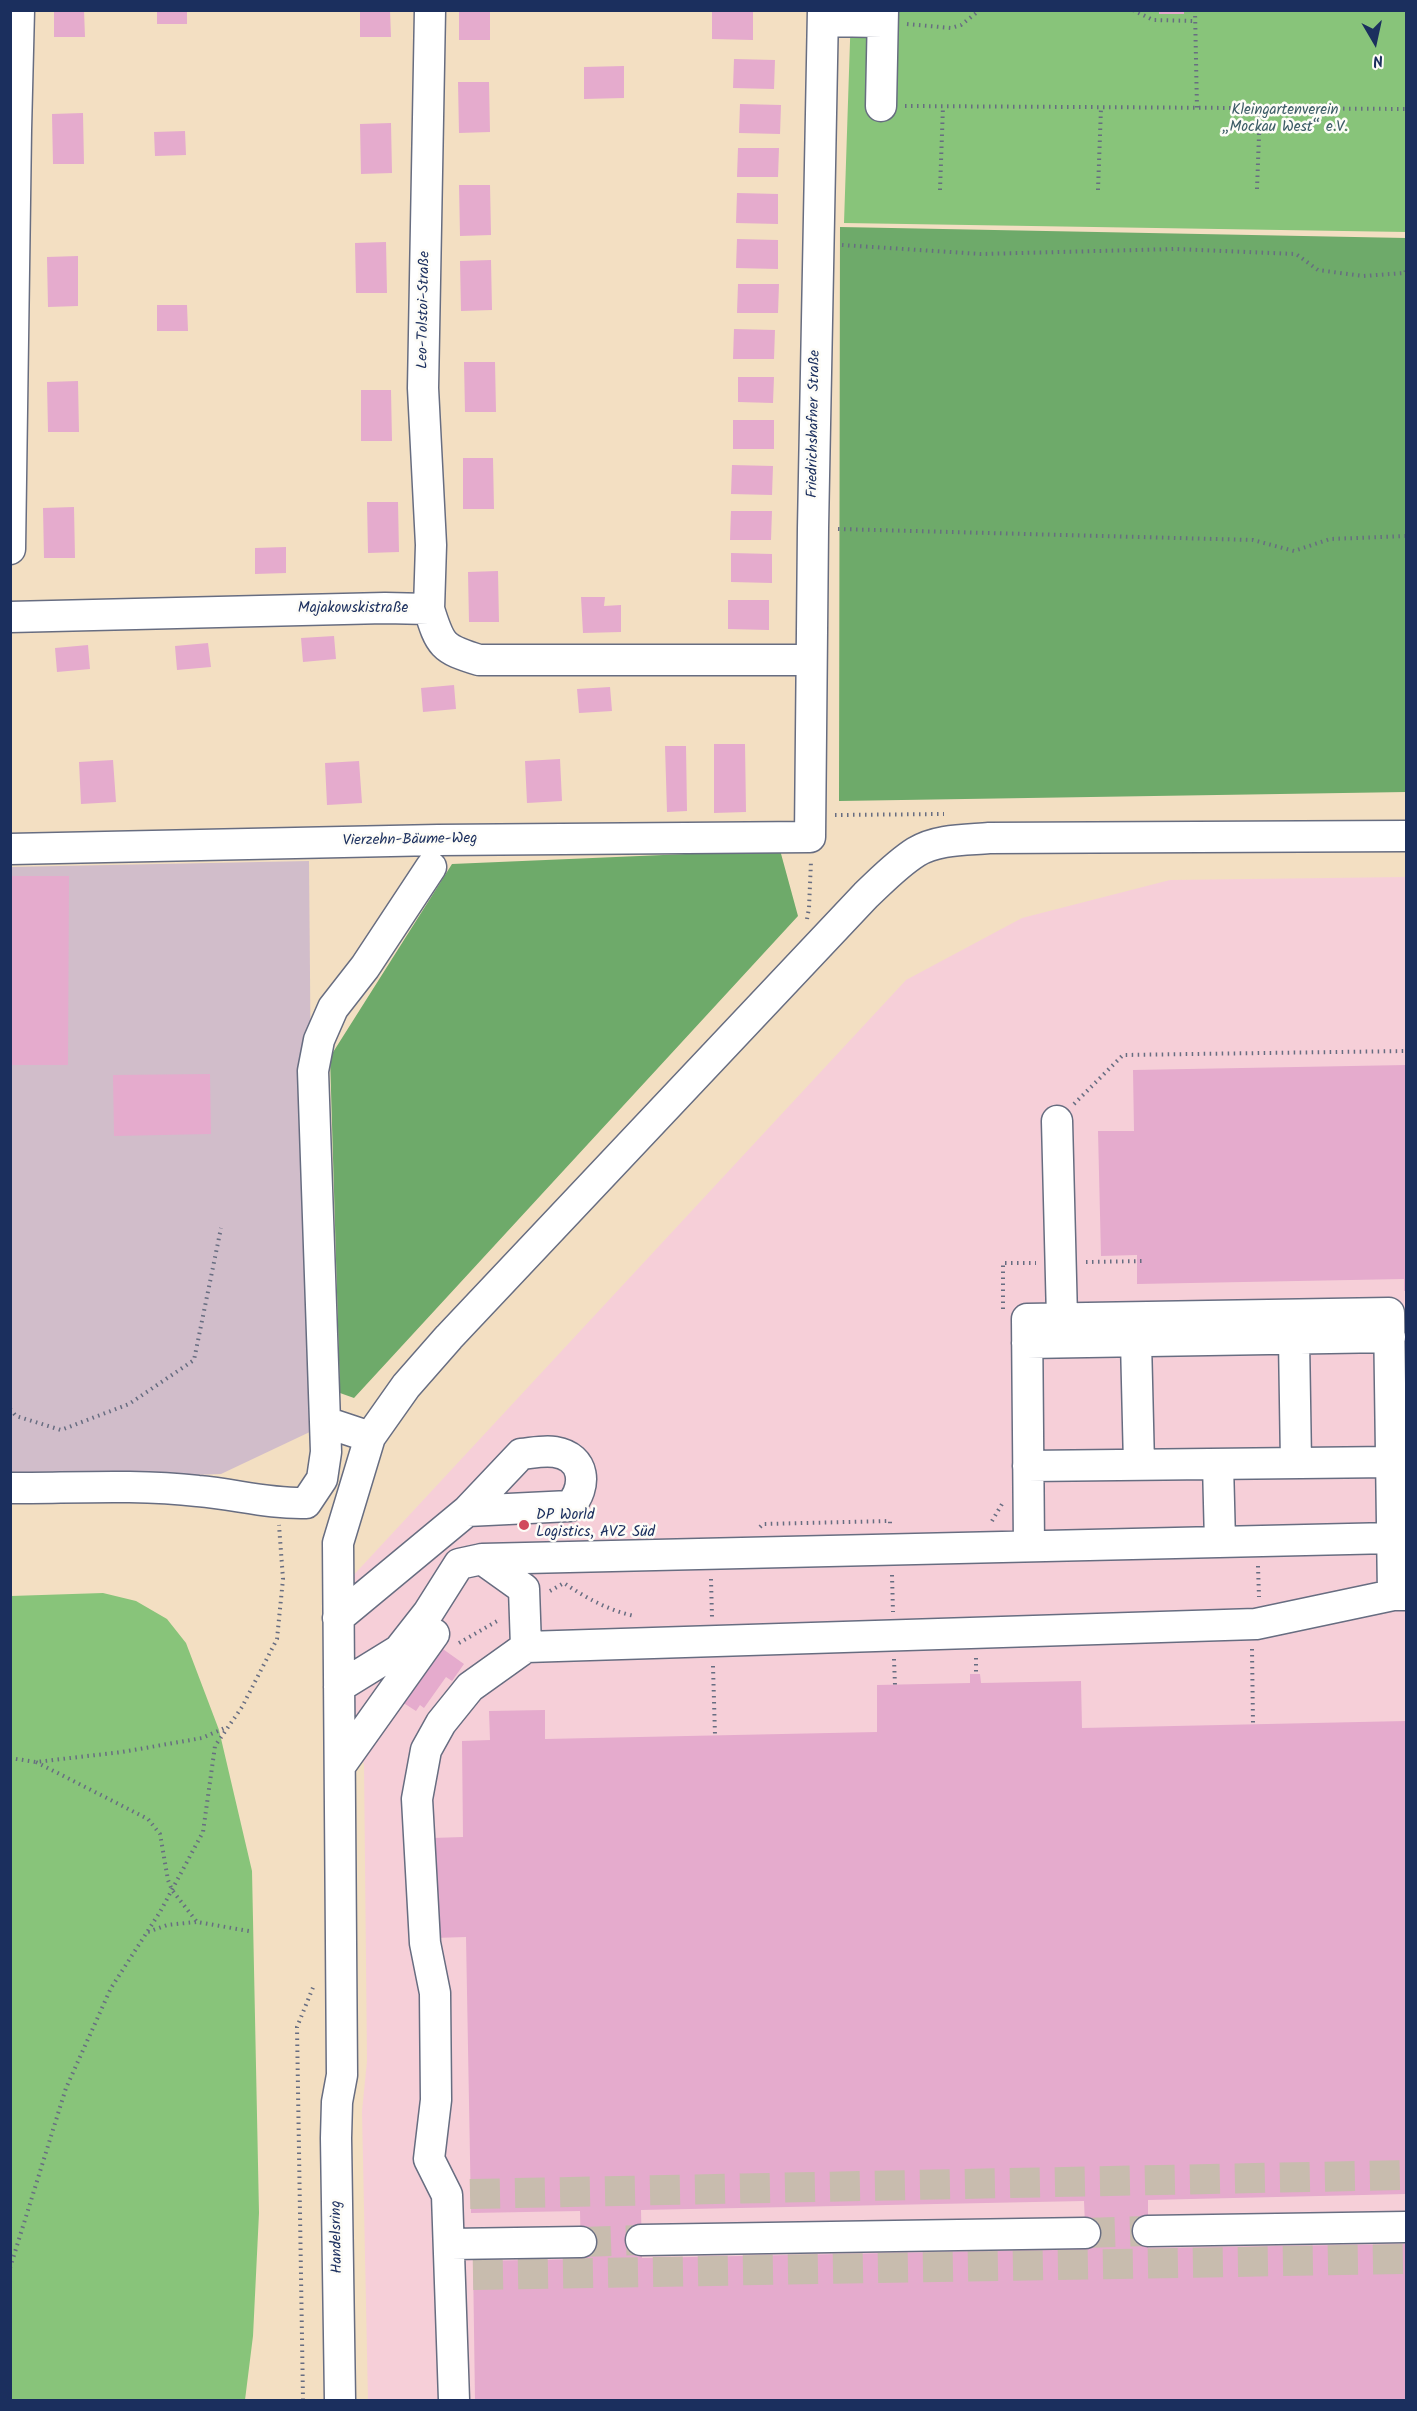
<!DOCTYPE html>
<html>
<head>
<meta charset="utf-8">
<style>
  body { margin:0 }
  #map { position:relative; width:1417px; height:2411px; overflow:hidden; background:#f3dfc2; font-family:Kalam,sans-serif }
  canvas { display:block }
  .frame { position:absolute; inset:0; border:12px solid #1b2f5e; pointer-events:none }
  .north { position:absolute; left:1345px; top:12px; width:60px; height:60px; -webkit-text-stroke:4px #fdfcf7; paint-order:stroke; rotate:171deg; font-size:16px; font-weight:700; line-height:24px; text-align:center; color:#1b2f5e }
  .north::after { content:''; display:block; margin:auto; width:21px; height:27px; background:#1b2f5e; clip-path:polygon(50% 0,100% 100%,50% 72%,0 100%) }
</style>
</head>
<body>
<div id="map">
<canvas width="1417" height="2411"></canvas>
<div class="frame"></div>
<div class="north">N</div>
</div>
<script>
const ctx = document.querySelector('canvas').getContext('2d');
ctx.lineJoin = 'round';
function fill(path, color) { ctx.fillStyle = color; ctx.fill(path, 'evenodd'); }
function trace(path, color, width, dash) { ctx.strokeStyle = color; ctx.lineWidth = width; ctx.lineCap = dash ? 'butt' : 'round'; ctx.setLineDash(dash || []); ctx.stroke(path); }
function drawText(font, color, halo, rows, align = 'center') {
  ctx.font = font + ' Kalam,sans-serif'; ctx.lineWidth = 5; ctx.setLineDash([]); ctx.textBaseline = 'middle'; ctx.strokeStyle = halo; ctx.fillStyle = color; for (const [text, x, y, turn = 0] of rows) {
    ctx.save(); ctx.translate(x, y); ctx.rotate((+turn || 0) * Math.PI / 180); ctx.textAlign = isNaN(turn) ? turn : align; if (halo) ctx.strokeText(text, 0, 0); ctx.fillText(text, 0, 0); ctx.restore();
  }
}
const built = new Path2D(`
  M 1406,877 L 1406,2400 L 368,2400 L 362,2111 L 367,2061 L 364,1764 L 354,1741 L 349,1580 L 906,980 L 1022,918 L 1170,880 Z`);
const industrial = new Path2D(`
  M 309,861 L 314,1430 L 221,1474 L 11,1482 L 10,867 Z`);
const green = new Path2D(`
  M 851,11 L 1406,11 L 1406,232 L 844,223 Z
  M 103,1593 L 136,1601 L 167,1619 L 186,1643 L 219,1730 L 252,1871 L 259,2213 L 253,2336 L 245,2400 L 11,2400 L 11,1596 Z`);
const forest = new Path2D(`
  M 840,227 L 1406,238 L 1406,792 L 839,801 Z
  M 780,850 L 798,916 L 354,1398 L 340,1393 L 330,1057 L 452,864 Z`);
const building = new Path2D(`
  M 54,10 L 84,10 L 85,37 L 54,37 Z
  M 157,10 L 187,10 L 187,24 L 157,24 Z
  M 360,10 L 390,10 L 391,37 L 360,37 Z
  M 459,10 L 490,10 L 490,40 L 459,40 Z
  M 712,10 L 753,10 L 753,40 L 712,39 Z
  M 1159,10 L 1184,10 L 1184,14 L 1159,14 Z
  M 734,59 L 775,60 L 774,89 L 733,88 Z
  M 624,66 L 624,98 L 584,99 L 584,67 Z
  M 458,82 L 489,82 L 490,132 L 459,133 Z
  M 740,104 L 781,105 L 780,134 L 739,133 Z
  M 83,113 L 84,164 L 53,164 L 52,114 Z
  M 391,123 L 392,173 L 361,174 L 360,124 Z
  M 185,131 L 186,155 L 155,156 L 154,132 Z
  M 738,148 L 779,148 L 778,177 L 737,177 Z
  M 459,185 L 490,185 L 491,235 L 460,236 Z
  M 737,193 L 778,194 L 778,224 L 736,223 Z
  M 737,239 L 778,240 L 778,269 L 736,268 Z
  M 386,242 L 387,293 L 356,293 L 355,243 Z
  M 78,256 L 78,306 L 48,307 L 47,257 Z
  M 491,260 L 492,310 L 461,311 L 460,261 Z
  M 738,284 L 779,284 L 778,313 L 737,313 Z
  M 157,305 L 187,305 L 188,331 L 157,331 Z
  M 734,329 L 775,330 L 774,359 L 733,359 Z
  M 464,362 L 495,362 L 496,412 L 465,412 Z
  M 738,377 L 774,377 L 773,403 L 738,402 Z
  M 78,381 L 79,432 L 48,432 L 47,382 Z
  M 361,390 L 391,390 L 392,441 L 361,441 Z
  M 733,420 L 774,420 L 774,449 L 733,449 Z
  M 463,458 L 493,458 L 494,509 L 463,509 Z
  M 732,465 L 773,466 L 772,495 L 731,494 Z
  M 367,502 L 398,502 L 399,552 L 368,553 Z
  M 74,507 L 75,558 L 44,558 L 43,508 Z
  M 731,511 L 772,511 L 771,540 L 730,540 Z
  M 286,547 L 286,573 L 255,574 L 255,548 Z
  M 731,553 L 772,554 L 772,583 L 731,582 Z
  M 498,571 L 499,622 L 469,622 L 468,572 Z
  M 581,597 L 605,597 L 604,606 L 621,605 L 621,632 L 583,633 Z
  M 728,600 L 769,600 L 769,630 L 728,629 Z
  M 334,636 L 336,659 L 303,662 L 301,638 Z
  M 208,643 L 211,667 L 177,670 L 175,646 Z
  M 88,645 L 90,669 L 57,672 L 55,648 Z
  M 454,685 L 456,709 L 423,712 L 421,688 Z
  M 610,687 L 612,711 L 579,713 L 577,689 Z
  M 714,744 L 745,744 L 746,812 L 714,813 Z
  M 665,746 L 686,746 L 687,811 L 667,812 Z
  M 560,759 L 562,801 L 527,803 L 525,761 Z
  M 113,760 L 116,802 L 81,804 L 79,762 Z
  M 359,761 L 362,803 L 327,805 L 325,763 Z
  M 10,876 L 69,876 L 68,1065 L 10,1065 Z
  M 1406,1065 L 1406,1291 L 1404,1291 L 1404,1279 L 1137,1284 L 1137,1255 L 1101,1256 L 1098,1131 L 1134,1131 L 1133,1070 Z
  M 210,1074 L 211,1134 L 114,1136 L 113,1075 Z
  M 440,1647 L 464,1664 L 452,1681 L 446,1677 L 424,1708 L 420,1705 L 416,1711 L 402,1702 Z
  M 970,1674 L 980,1674 L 981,1683 L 1081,1681 L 1082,1728 L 1406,1721 L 1406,2194 L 1148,2200 L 1148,2248 L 1406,2244 L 1406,2400 L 475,2400 L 473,2261 L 581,2259 L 580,2211 L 471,2213 L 466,1937 L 433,1938 L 432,1838 L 463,1837 L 462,1741 L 490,1740 L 489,1711 L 545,1710 L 545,1739 L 877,1732 L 877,1685 L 970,1683 ZM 1084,2201 L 1086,2249 L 642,2258 L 641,2210 Z`);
const minorTunnel = new Path2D(`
  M 470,2194 L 1406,2175
  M 1085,2233 L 1148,2231
  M 581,2242 L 641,2240
  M 473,2275 L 1406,2259`);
const path = new Path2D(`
  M 1133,10 L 1153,20 L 1195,21
  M 1195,10 L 1197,109
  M 907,24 L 951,28 L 961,25 L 980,10
  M 905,106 L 1406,109
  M 1257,189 L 1260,109
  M 940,190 L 943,106
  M 1098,190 L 1101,108
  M 842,245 L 981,254 L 1176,249 L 1296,254 L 1318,270 L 1363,276 L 1405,273 L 1406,270
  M 838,529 L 1253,540 L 1294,551 L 1330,539 L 1406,536
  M 835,815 L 944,814
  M 807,919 L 809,908 L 811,861
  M 1074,1104 L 1123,1055 L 1406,1051
  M 1086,1262 L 1146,1261
  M 1003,1309 L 1003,1263 L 1036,1263
  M 10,1409 L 16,1416 L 61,1430 L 129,1404 L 194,1360 L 221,1228
  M 992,1521 L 1002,1504
  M 760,1527 L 763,1524 L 890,1521 L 890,1525
  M 1258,1566 L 1259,1597
  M 892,1575 L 893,1612
  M 711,1579 L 712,1617
  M 550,1591 L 564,1583 C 586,1598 608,1610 634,1616
  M 459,1643 L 499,1620
  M 1252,1649 L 1253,1724
  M 976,1658 L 976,1674
  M 894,1659 L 895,1685
  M 713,1666 L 715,1735
  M 10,1758 L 36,1762 L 122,1752 L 202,1738 L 227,1727
  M 36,1762 L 148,1819 L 160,1834 L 168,1880 L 172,1890 L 197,1922 L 249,1931
  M 148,1932 L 167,1925 L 196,1922
  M 10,2268 L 66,2088 L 111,1988 L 160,1912 L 203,1832 L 215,1746 L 242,1707 L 277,1639 L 283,1579 L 279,1525
  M 303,2400 L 297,2027 L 314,1985`);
const minor = new Path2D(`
  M 823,21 L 882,22
  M 881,106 L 883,10
  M 10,127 L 16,130 L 10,549
  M 16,130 L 19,10
  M 429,609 L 431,545 L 423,388 L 430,10
  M 10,617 L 385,608 L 429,609 C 440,645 442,649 479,660 L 811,660
  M 10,849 L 438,840 L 810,837 L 813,528 L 823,10
  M 1057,1121 L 1062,1318
  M 1294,1339 L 1296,1463
  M 1136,1341 L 1139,1465
  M 1027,1343 L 1390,1337
  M 370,1437 L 325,1422 L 313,1071 L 319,1040 L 333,1008 L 365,967 L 431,867
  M 1218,1464 L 1220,1542
  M 1028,1466 L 1391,1462
  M 10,1488 C 73,1488 136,1484 198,1491 C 235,1494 268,1504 306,1503 L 322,1479 L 326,1452 L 325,1422
  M 1029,1546 L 1027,1319 L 1389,1313 L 1393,1595
  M 482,1559 L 524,1589 L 526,1647
  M 338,1618 L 467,1511 L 570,1506 C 587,1487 586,1457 555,1452 C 544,1450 532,1453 521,1454 L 467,1511
  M 339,1687 L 399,1650 L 428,1613 L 459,1564 L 482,1559 L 1392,1538
  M 340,1766 L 434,1634
  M 1148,2231 L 1406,2227
  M 641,2240 L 1085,2233
  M 451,2244 L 581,2242
  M 340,2400 L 336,2138 L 337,2102 L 342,2075 L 338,1543 L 370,1437 L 406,1386 L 449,1337 L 866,895 C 882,880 897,864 916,852 C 937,839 966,840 989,838 L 1406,836
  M 454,2400 L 447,2195 L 429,2159 L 436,2100 L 435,1993 L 425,1943 L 417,1799 L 426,1750 L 441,1723 L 470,1687 L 526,1647 L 1256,1624 L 1393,1595 L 1406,1595`);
const markers = [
  [524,1525,6,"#d1495b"]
];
const parkNames = [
  ["Kleingartenverein",1285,111],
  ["„Mockau West“ e.V.",1285,128]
];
const streetNames = [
  ["Leo-Tolstoi-Straße",425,310,-89],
  ["Friedrichshafner Straße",815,424,-89],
  ["Majakowskistraße",353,609],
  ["Vierzehn-Bäume-Weg",410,841,-1],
  ["Handelsring",338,2237,-91]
];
const poiNames = [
  ["DP World",536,1516],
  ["Logistics, AVZ Süd",536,1533]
];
fill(built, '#f6cfd8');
fill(industrial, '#d1bdca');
fill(green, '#88c47a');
fill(forest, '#6eaa6a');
fill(building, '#e5abcd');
trace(minorTunnel, '#c8bcae', 30, [30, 15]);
trace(minor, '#676d81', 33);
trace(path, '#676d81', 4, [1.5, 4.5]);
trace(minor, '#fff', 30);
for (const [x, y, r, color] of markers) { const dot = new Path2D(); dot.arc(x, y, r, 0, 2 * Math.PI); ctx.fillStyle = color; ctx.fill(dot); trace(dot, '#fdfcf7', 2); }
drawText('15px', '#3c5c66', '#fdfcf7', parkNames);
drawText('15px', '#1b2f5e', '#fdfcf7', streetNames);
drawText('15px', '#1b2f5e', '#fdfcf7', poiNames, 'left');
</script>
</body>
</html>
